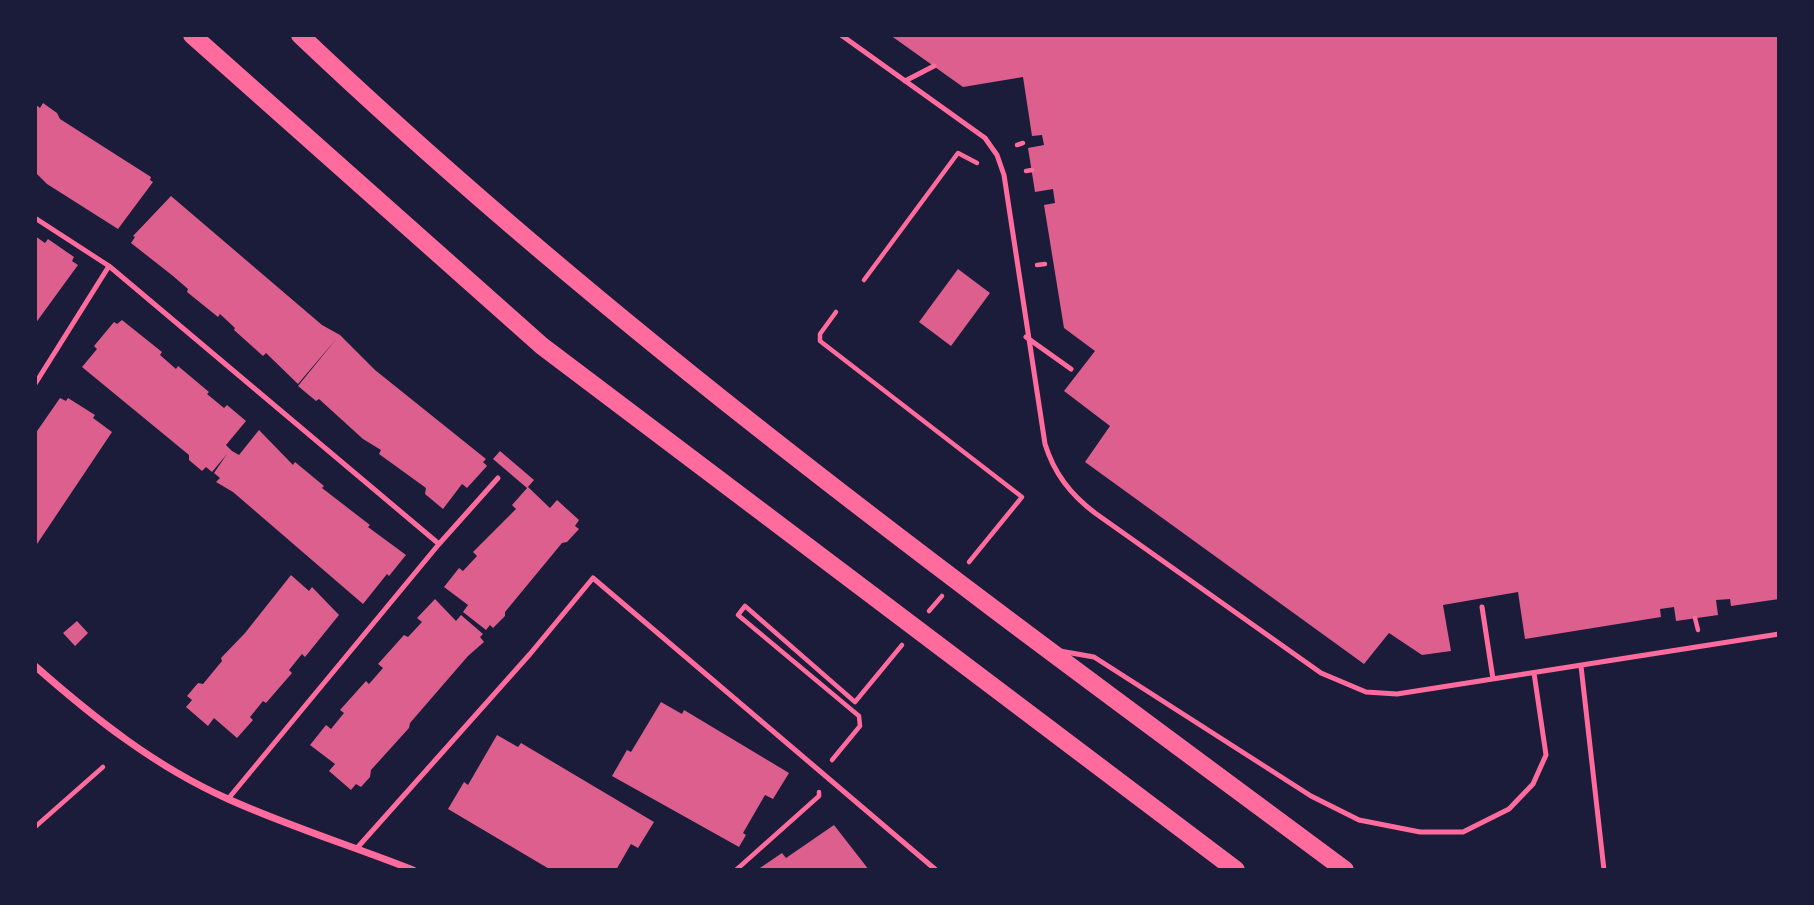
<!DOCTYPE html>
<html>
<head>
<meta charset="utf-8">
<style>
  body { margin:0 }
  #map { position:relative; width:1814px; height:905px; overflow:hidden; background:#1b1b3a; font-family:Commissioner,sans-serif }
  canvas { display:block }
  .frame { position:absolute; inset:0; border:37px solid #1b1b3a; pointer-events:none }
</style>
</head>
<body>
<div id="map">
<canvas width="1814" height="905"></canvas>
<div class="frame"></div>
</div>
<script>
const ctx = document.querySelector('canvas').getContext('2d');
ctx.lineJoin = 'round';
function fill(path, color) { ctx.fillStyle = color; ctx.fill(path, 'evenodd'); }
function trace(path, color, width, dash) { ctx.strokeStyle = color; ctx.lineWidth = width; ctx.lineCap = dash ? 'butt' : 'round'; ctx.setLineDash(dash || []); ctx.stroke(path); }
const building = new Path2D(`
  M 890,35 L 1779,35 L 1779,599 L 1731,606 L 1730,599 L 1716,600 L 1718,615 L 1676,621 L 1674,607 L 1660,609 L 1661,617 L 1525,639 L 1518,592 L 1443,605 L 1451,651 L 1422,655 L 1389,633 L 1364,664 L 1085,462 L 1110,426 L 1064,391 L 1095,351 L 1064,328 L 1044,205 L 1055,203 L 1053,189 L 1035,192 L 1028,148 L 1044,145 L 1042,135 L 1032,136 L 1023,77 L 963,87 Z
  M 43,103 L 57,113 L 60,119 L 151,177 L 150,180 L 153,182 L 118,229 L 47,184 L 35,172 L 35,104 L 40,108 Z
  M 171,196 L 322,325 L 340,335 L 375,370 L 486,459 L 483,462 L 487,466 L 467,488 L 462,484 L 443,509 L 425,494 L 426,488 L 379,454 L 381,450 L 363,439 L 319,399 L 316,401 L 298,386 L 337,338 L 298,384 L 266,353 L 263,356 L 234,330 L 235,328 L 220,314 L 218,317 L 187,292 L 188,289 L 173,276 L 131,243 L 135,237 L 133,236 Z
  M 35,236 L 45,243 L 48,239 L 74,257 L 72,261 L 78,265 L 35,324 Z
  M 958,269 L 990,293 L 951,346 L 919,322 Z
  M 122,320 L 162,352 L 160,355 L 176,369 L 178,366 L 209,392 L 207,394 L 224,408 L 227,405 L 246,421 L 226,445 L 232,451 L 239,455 L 259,430 L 293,465 L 295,462 L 324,486 L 322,488 L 370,525 L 368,527 L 406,555 L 389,576 L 387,574 L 363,604 L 233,492 L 216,482 L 220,478 L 214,473 L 227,454 L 212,472 L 206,467 L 202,471 L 189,460 L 189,455 L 82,367 L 97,349 L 94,346 L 114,322 L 117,324 Z
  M 60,398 L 66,401 L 68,398 L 95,415 L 93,418 L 112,432 L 35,547 L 35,434 Z
  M 500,451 L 534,480 L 527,488 L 493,459 Z
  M 528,487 L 550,508 L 557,500 L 579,520 L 575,526 L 579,529 L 567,542 L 562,543 L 505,612 L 505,616 L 493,628 L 490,625 L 486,630 L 463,612 L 468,605 L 444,587 L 459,568 L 463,571 L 477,556 L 473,552 L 516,509 L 512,505 Z
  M 291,575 L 309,591 L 312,587 L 339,615 L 305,657 L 302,654 L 289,670 L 292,673 L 266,703 L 263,701 L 250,717 L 253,720 L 237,738 L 214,718 L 208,726 L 186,707 L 192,700 L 187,696 L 198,683 L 203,684 L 222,661 L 221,658 L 245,633 Z
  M 435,599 L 456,621 L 461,615 L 483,634 L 480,637 L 484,642 L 468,656 L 410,723 L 409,728 L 371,770 L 370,777 L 361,787 L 356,784 L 351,790 L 329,771 L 335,764 L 310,745 L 326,725 L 331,729 L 344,713 L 340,710 L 366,681 L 369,684 L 383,668 L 378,664 L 404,635 L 408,637 L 422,622 L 417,618 Z
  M 77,621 L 88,633 L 75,646 L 63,633 Z
  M 661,702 L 682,714 L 684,710 L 789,773 L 773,799 L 765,795 L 743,833 L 746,835 L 739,847 L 612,776 L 627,750 L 631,752 Z
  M 497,735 L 518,747 L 521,743 L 654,822 L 638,848 L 631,844 L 616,870 L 551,870 L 448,809 L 464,782 L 468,785 Z
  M 834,825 L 869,870 L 757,870 L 782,853 L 786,858 Z`);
const path = new Path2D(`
  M 1017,145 L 1023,143
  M 1026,171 L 1032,170
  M 1037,265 L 1045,264
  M 864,280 L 958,153 L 977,163
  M 836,312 L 820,334 L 820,341 L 1022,497 L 969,562
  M 929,611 L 942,596
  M 1695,618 L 1698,630
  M 832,760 L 860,726 L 859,716 L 738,615 L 745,606 L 855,702 L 902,645
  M 35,827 L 103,767
  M 736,870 L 819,796 L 819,792`);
const service = new Path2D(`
  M 841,35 L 985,138 L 997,155 L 1004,175 L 1045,444 C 1054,473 1070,494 1095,513 L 1321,673 L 1366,692 L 1397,694 L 1779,634
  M 905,81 L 934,66
  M 35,218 L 109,266 L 439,544
  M 1026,337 L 1071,369
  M 35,384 L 109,266
  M 1482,607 L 1493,679
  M 1060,651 L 1094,657 L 1311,796 L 1359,820 L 1420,832 L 1463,832 L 1509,809 L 1533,784 L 1546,755 L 1534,673
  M 1581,666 L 1604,870
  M 228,799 L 439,544 L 498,478
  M 357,848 L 530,654 L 593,578 L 936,870`);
const minor = new Path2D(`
  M 35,666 C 94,718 156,767 228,799 C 288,826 352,846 413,870`);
const primary = new Path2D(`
  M 192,35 L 542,346 L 1236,870
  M 300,35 C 624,343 987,604 1345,870`);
fill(building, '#dd5f8e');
trace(path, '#ff6b9d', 4.5);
trace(service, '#ff6b9d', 5);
trace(minor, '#ff6b9d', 7);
trace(primary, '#ff6b9d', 18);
</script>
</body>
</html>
